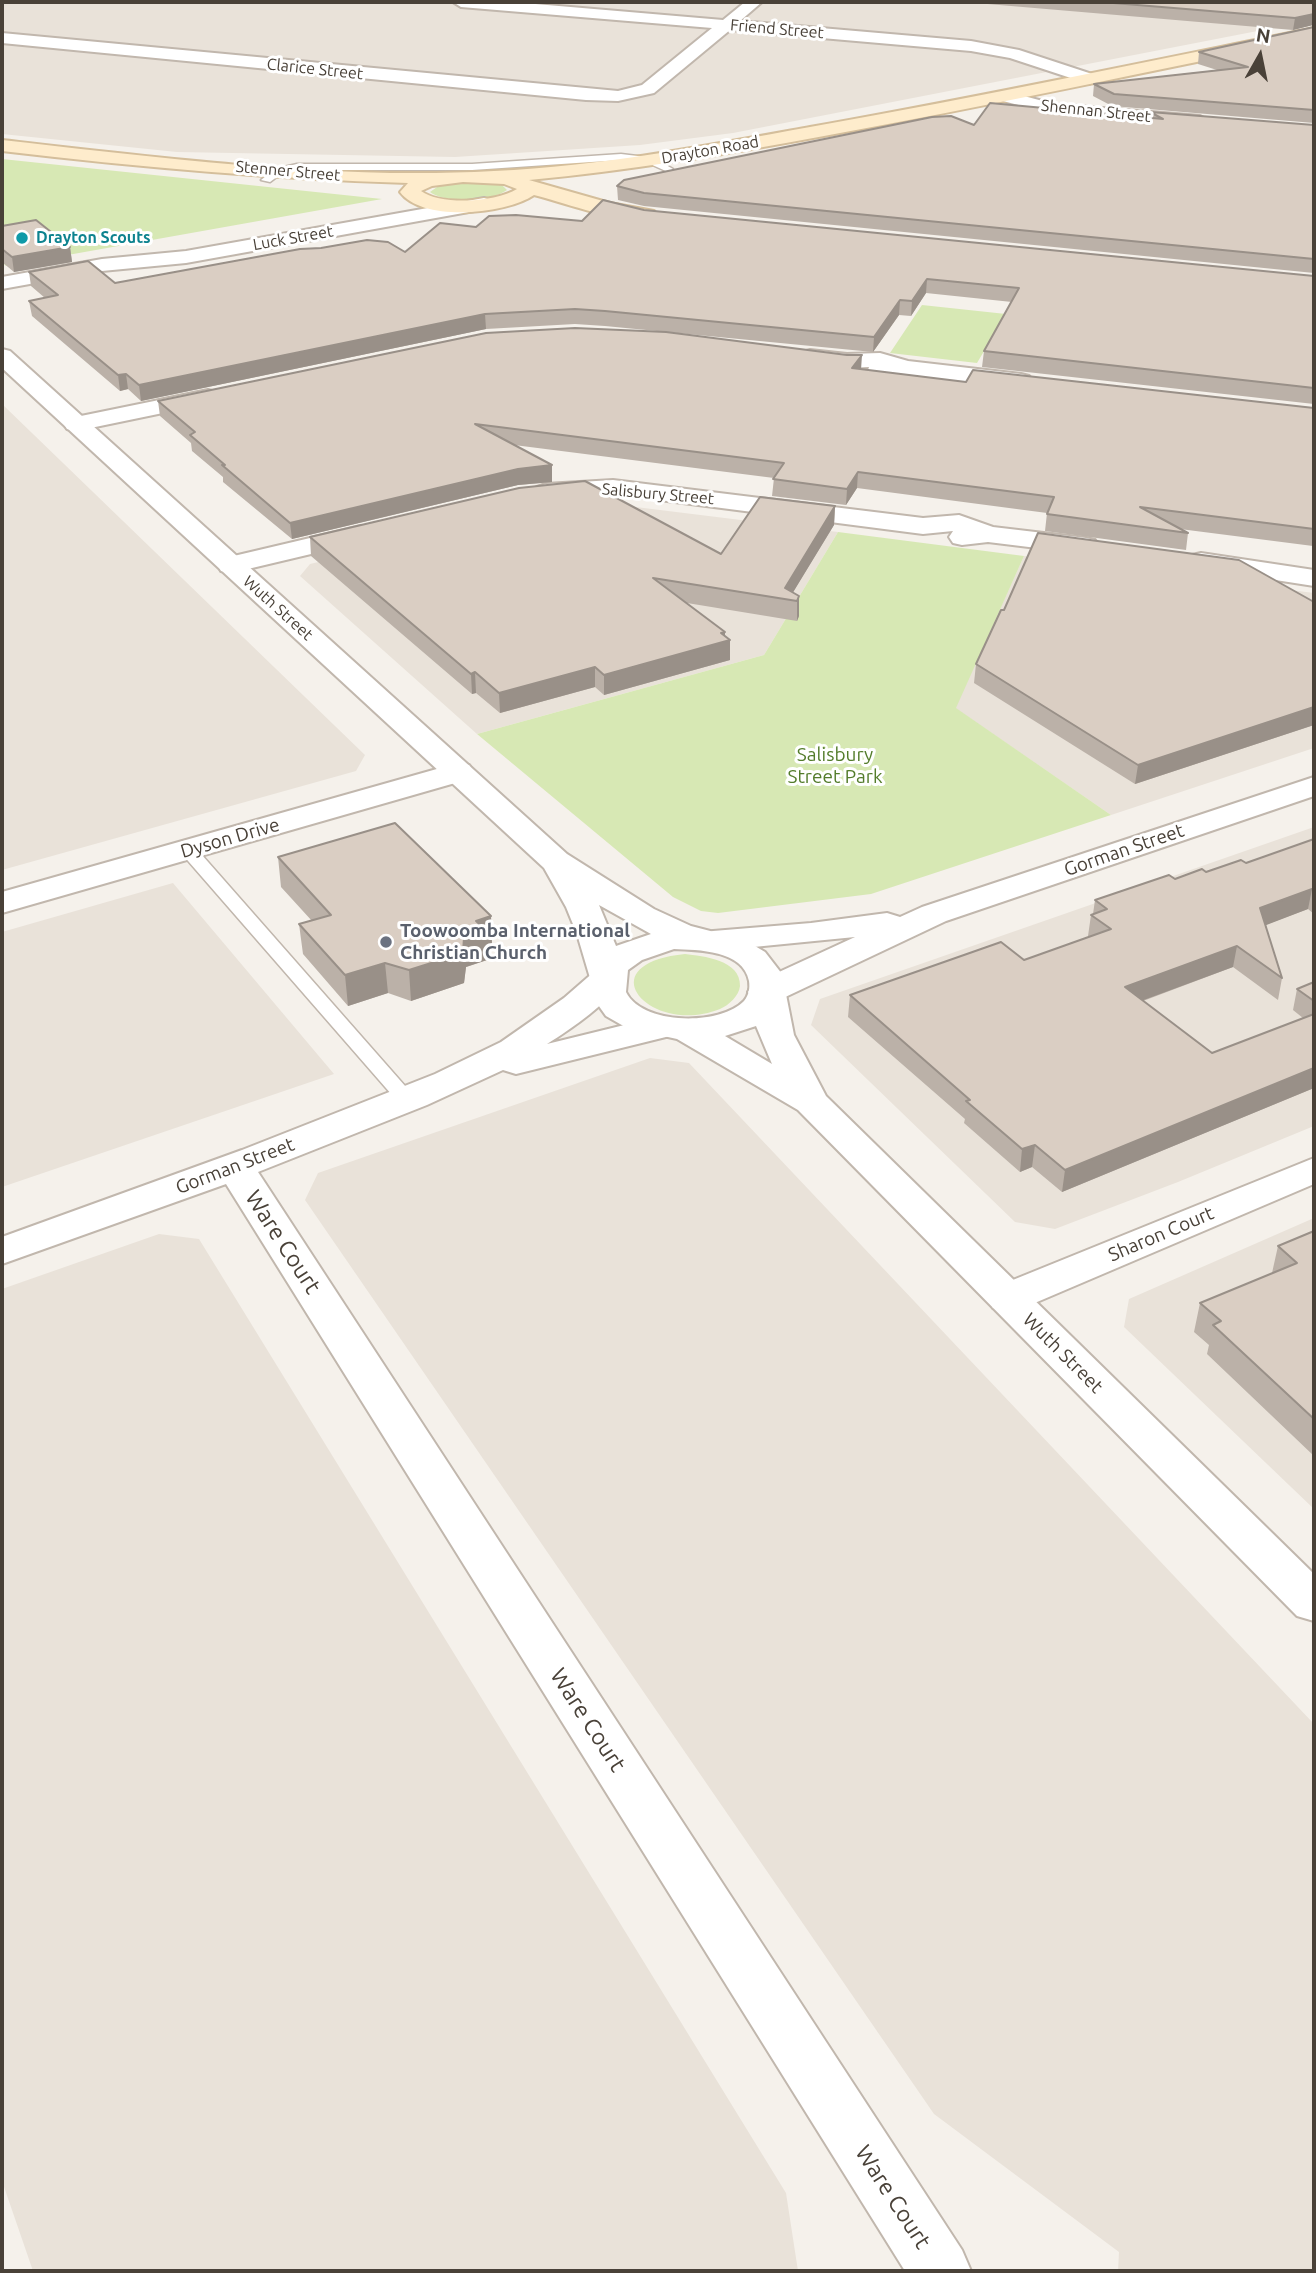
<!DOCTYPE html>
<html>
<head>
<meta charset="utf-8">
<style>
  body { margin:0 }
  #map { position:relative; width:1316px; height:2273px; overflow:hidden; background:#f5f1eb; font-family:Ubuntu,sans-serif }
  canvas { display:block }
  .frame { position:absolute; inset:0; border:4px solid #494138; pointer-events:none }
  .north { position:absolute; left:1225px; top:21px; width:70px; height:70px; -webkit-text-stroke:5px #fff; paint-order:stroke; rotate:9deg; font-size:19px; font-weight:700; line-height:28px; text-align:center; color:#494138 }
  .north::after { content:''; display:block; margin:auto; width:24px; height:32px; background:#494138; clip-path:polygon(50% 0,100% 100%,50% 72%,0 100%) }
</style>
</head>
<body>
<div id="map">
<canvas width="1316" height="2273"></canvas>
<div class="frame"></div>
<div class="north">N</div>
</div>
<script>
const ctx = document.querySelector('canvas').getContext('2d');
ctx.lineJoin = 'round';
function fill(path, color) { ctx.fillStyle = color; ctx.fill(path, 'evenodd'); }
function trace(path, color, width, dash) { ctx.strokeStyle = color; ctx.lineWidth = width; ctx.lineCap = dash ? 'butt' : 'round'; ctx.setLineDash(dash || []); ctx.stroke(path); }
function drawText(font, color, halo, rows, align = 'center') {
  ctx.font = font + ' Ubuntu,sans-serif'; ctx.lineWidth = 6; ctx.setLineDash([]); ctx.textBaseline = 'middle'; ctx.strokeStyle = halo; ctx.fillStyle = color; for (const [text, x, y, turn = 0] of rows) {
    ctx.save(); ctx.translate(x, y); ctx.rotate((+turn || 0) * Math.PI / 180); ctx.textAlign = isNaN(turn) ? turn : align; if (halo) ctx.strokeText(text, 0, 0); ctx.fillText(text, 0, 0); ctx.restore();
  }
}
const residential = new Path2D(`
  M 2,2 L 1314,2 L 1314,20 L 733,133 L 640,145 L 455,157 L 177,152 L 2,134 Z
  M 2,404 L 365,755 L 356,771 L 2,870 Z
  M 579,500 L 838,532 L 764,655 L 477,734 L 300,576 L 310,564 Z
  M 1024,556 L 1314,593 L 1314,748 L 1111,815 L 955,708 Z
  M 1314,827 L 1314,1126 L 1178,1182 L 1055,1229 L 1015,1222 L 811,1025 L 820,999 Z
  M 173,883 L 334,1074 L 2,1187 L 2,932 Z
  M 650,1058 L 689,1063 L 1314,1724 L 1314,2271 L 1118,2271 L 1119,2252 L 934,2114 L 305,1200 L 318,1173 Z
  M 1314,1218 L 1314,1509 L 1124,1327 L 1129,1299 Z
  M 159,1234 L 199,1239 L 786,2193 L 798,2271 L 33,2271 L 2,2181 L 2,1289 Z`);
const green = new Path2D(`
  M 2,159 L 382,199 L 6,266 L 2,262 Z
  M 615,160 L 520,172 L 346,173 L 347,171 L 472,169 Z
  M 476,182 L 502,185 L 507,190 C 491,202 446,204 430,192 L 440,185 Z
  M 922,305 L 1006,314 L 977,363 L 890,353 Z
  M 838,532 L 1024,556 L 956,708 L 1111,815 L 871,894 L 718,913 L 701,911 L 673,897 L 477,734 L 764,655 Z
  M 685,954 C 703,956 741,960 740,986 C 739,996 729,1005 720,1009 C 651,1037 585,964 685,954 Z`);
const service = new Path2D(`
  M 621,154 L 654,158 L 673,169 L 668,172 L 648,163 L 621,160 L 472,170 L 297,170 L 282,173 L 270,182 L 261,180 L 275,169 L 297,164 L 472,164 Z
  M 188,845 L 194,846 L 413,1095 L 416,1099 L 413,1103 L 399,1103 L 182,854 L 179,850 Z`);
const minor = new Path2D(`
  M 453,2 L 512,2 L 723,20 L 745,2 L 762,2 L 740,21 L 971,41 L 1019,50 L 1095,75 L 1098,79 L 1089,84 L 1010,58 L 971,51 L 730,30 L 654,93 L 618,101 L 586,100 L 2,43 L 2,33 L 618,91 L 642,85 L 712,28 L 461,7 Z
  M 1005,91 L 1054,104 L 1200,116 L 1209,121 L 1200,126 L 1053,114 L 999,100 L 996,96 Z
  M 810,350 L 847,354 L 880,353 L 908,361 L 1021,374 L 1029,376 L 1033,381 L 1029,386 L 1021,388 L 906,375 L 871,375 L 868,370 L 869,367 L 847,368 L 802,362 L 799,357 L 802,352 Z
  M 208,390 L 216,392 L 220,397 L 216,402 L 76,431 L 67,429 L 64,424 L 67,419 L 76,417 Z
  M 613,480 L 923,518 L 959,515 L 993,527 L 1086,538 L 1095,540 L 1099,546 L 1095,552 L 1086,554 L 988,542 L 962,545 L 953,543 L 949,537 L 953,531 L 923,534 L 644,498 L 613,496 L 546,500 L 537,497 L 533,492 L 537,487 L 546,484 Z
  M 361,526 L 370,528 L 374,534 L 370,540 L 231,573 L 221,571 L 218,565 L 221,559 Z
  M 1201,553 L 1314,570 L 1314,586 L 1192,567 L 1188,561 L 1192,555 Z
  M 458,763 L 469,765 L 474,772 L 469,779 L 2,913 L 2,892 Z
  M 1314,777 L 1314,796 L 946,921 L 779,1000 L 766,1003 L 753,1000 L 748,992 L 753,984 L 855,937 L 713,951 L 701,948 L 696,941 L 701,934 L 713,931 L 811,923 L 887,913 L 900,917 L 922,907 Z
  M 607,967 L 619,971 L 625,978 C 606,1005 574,1027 547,1044 L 661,1016 L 674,1019 L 679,1027 L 674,1035 L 516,1074 L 503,1070 L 427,1105 L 258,1172 L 962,2250 L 971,2271 L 905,2271 L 226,1184 L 2,1264 L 2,1237 L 242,1150 L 435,1074 L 501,1042 L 564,998 L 595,971 Z
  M 1314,1158 L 1314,1184 L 1023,1308 L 1008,1312 L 993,1308 L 987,1298 L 993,1288 Z`);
const tertiary = new Path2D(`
  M 484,198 L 491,200 L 494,204 L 491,208 L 186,263 L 102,271 L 2,289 L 2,277 L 102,259 L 186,251 Z
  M 2,349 L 10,351 L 567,854 L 654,909 L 691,926 L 745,940 L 765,952 L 782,974 L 794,1035 L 826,1096 L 1314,1574 L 1314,1621 L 1297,1616 L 798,1110 L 677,1039 L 627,1028 L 606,1016 L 591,995 L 590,978 L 577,934 L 566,907 L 544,868 L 2,368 ZM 599,905 L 651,934 L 616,946 ZM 674,949 C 698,950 743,950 749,981 C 750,988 749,995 744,1001 C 720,1026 642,1025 626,992 L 628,970 L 642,960 ZM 756,1026 L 772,1064 L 725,1036 Z`);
const secondary = new Path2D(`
  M 1314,28 L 1314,38 C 1151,71 988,106 824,136 C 726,154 629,171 529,180 L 610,203 L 654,211 L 657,215 L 654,219 C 627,226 562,202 534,195 C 506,214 423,223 400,192 L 408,183 C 272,179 137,167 2,151 L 2,140 C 162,158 333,180 494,171 C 600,166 705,146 810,127 C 979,97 1146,62 1314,28 ZM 463,182 L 504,184 L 517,189 C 497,202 441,206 421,191 L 432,186 Z`);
const wall = new Path2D(`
  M 964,2 L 1314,2 L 1314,27 L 1313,25 L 1293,30 Z
  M 1314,27 L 1314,123 L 1112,106 L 1093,96 L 1094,84 L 1217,70 L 1198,64 L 1199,52 Z
  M 1150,112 L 1314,125 L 1314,273 L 644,206 L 618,200 L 617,186 L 974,125 L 1149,117 Z
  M 644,210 L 1314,276 L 1314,404 L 982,367 L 984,351 L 1012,302 L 926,293 L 911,316 L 899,315 L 873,352 L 605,326 L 575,324 L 486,329 L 141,401 L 128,389 L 120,391 L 32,316 L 29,301 L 45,298 L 31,286 L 29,272 L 115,283 L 405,252 L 476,227 L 582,221 Z
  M 2,226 L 70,247 L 72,262 L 14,272 L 2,262 Z
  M 861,369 L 966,382 L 1314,408 L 1314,543 L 1313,546 L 1180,529 L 1188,533 L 1186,550 L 1045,531 L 1047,513 L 857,488 L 846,505 L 772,496 L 774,478 L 514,445 L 552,465 L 552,482 L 518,485 L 292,539 L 223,482 L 223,477 L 192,451 L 191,443 L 160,416 L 158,401 Z
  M 835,506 L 834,525 L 793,592 L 799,596 L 799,616 L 797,621 L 687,603 L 730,640 L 730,660 L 604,695 L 595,687 L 500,713 L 476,693 L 472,694 L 311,556 L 310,537 L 721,554 Z
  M 1314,602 L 1314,725 L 1135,784 L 974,683 L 976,664 Z
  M 1314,839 L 1314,914 L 1308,909 L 1265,925 L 1282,978 L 1278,1000 L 1233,967 L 1143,1001 L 1212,1053 L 1303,1018 L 1293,1010 L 1297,989 L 1314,982 L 1314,1088 L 1062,1192 L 1032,1167 L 1020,1172 L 964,1123 L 965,1119 L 848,1017 L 850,995 L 1024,960 L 1090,937 L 1088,936 L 1091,915 L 1093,914 L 1095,900 L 1175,879 L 1246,863 Z
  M 278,857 L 491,916 L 492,946 L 487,948 L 487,960 L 466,967 L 464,983 L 411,1001 L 388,993 L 348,1006 L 303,954 L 299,924 L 312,921 L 281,887 Z
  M 1314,1231 L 1314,1456 L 1207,1354 L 1209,1345 L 1194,1332 L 1200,1303 L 1272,1273 L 1278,1246 Z`);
const shadedWall = new Path2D(`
  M 1314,14 L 1313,25 L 1293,30 L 1295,18 Z
  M 70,247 L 72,262 L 14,272 L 12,257 Z
  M 927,279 L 926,293 L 911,316 L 912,301 Z
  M 900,300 L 899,315 L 873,352 L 874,337 Z
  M 485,314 L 486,329 L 141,401 L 139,385 Z
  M 862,355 L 861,370 L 852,368 Z
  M 126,374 L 128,389 L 120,391 L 118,375 Z
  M 552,465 L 552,482 L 518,485 L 292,539 L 290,523 L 518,469 Z
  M 858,472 L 857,488 L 846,505 L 847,489 Z
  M 835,506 L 834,525 L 789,599 L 785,588 Z
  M 799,596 L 799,616 L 797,621 L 797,601 Z
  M 725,632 L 725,641 L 730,640 L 730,660 L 604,695 L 604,675 Z
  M 595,667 L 595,687 L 500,713 L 499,693 Z
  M 475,672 L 476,693 L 472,694 L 471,674 Z
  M 1314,707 L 1314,725 L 1135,784 L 1138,765 Z
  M 1312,889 L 1308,909 L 1256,929 L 1260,908 Z
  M 491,916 L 492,946 L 487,948 L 487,960 L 466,967 L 464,983 L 411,1001 L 409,970 L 464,937 L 476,921 Z
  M 1237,946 L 1233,967 L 1122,1008 L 1125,987 Z
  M 385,963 L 388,993 L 348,1006 L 345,975 Z
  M 1314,1068 L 1314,1088 L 1062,1192 L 1065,1170 Z
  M 1035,1145 L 1032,1167 L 1020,1172 L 1022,1149 Z`);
const building = new Path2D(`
  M 1101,2 L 1314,2 L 1314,14 L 1295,18 Z
  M 1314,27 L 1314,110 L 1114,94 L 1094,84 L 1248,67 L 1199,52 Z
  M 990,103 L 1163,119 L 1150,112 L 1314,125 L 1314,259 L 644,193 L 617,186 L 624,180 L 932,117 L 951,116 L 974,125 Z
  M 603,200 L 644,210 L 1314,276 L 1314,388 L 984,351 L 1019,288 L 927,279 L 912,301 L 900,300 L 874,337 L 605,311 L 575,309 L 485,314 L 139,385 L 126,374 L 118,375 L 29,301 L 58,295 L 29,272 L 88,261 L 115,283 L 300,249 L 321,248 L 367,240 L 388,242 L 405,252 L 440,223 L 476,227 L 489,216 L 516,215 L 582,221 Z
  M 36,220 L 70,247 L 12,257 L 2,249 L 2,226 Z
  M 575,328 L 666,332 L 847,355 L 862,355 L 852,368 L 966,382 L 973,370 L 1314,408 L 1314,529 L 1140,507 L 1188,533 L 1047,514 L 1054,497 L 858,472 L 847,489 L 773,479 L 784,463 L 475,424 L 552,465 L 518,469 L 290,523 L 222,465 L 225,465 L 190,435 L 195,432 L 158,401 L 486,333 Z
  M 585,481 L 721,554 L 760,497 L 835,506 L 785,588 L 799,596 L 797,601 L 653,578 L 725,632 L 721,633 L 730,640 L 604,675 L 595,667 L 499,693 L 475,672 L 471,674 L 310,537 L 519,488 Z
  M 1038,533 L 1239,560 L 1314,602 L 1314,707 L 1138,765 L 976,664 L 1001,610 L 1004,610 Z
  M 395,823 L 491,916 L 476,921 L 486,930 L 464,937 L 463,953 L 409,970 L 385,963 L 345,975 L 299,924 L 331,915 L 278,857 Z
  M 1314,839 L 1314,890 L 1312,889 L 1260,908 L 1282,978 L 1237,946 L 1125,987 L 1212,1053 L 1314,1014 L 1314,1068 L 1065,1170 L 1035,1145 L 1022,1149 L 966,1101 L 970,1100 L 850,995 L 1001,942 L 1024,960 L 1111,929 L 1091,915 L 1107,909 L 1095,900 L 1169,875 L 1175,879 L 1202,869 L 1206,872 L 1241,860 L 1246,863 Z
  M 1314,982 L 1314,1001 L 1297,989 Z
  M 1314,1231 L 1314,1419 L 1213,1325 L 1221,1321 L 1200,1303 L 1297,1263 L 1278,1246 Z`);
const markers = [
  [22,238,7,"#0f9aa8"],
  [386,942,7,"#6b7280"]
];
const farStreetnames = [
  ["Friend Street",777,29,5],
  ["Clarice Street",315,69,6],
  ["Shennan Street",1096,111,6],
  ["Drayton Road",710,150,-10],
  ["Stenner Street",288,171,5],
  ["Luck Street",293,238,-10],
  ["Salisbury Street",658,494,5],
  ["Wuth Street",278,608,42]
];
const farCulturenames = [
  ["Drayton Scouts",36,238]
];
const parkNames = [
  ["Salisbury",835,755],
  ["Street Park",835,777]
];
const streetNames = [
  ["Dyson Drive",230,838,-16],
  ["Gorman Street",1124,850,-19],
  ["Gorman Street",235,1166,-21],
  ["Sharon Court",1161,1234,-23],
  ["Wuth Street",1063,1353,45]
];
const worshipNames = [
  ["Toowoomba International",400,931],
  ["Christian Church",400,953]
];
const nearStreetnames = [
  ["Ware Court",283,1242,57],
  ["Ware Court",588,1720,57],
  ["Ware Court",893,2197,57]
];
fill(residential, '#e9e2d9');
fill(green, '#d7e8b4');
trace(service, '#c1b7ad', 3);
trace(minor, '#c1b7ad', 4);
trace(tertiary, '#c1b7ad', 4);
trace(secondary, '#d4be9b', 4);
fill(service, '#fff');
fill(minor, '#fff');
fill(tertiary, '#fff');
fill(secondary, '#feeccc');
fill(wall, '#bbb1a8');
fill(shadedWall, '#999088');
fill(building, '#dacec3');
trace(building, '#999088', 2);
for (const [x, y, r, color] of markers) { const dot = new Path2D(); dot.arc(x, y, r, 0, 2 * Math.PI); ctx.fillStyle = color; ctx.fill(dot); trace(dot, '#fff', 2.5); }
drawText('16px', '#494138', '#fff', farStreetnames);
drawText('bold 16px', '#0d838f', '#fff', farCulturenames, 'left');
drawText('19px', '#537c2b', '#fff', parkNames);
drawText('19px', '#494138', '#fff', streetNames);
drawText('bold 19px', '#5b616d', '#fff', worshipNames, 'left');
drawText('23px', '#494138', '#fff', nearStreetnames);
</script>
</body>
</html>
